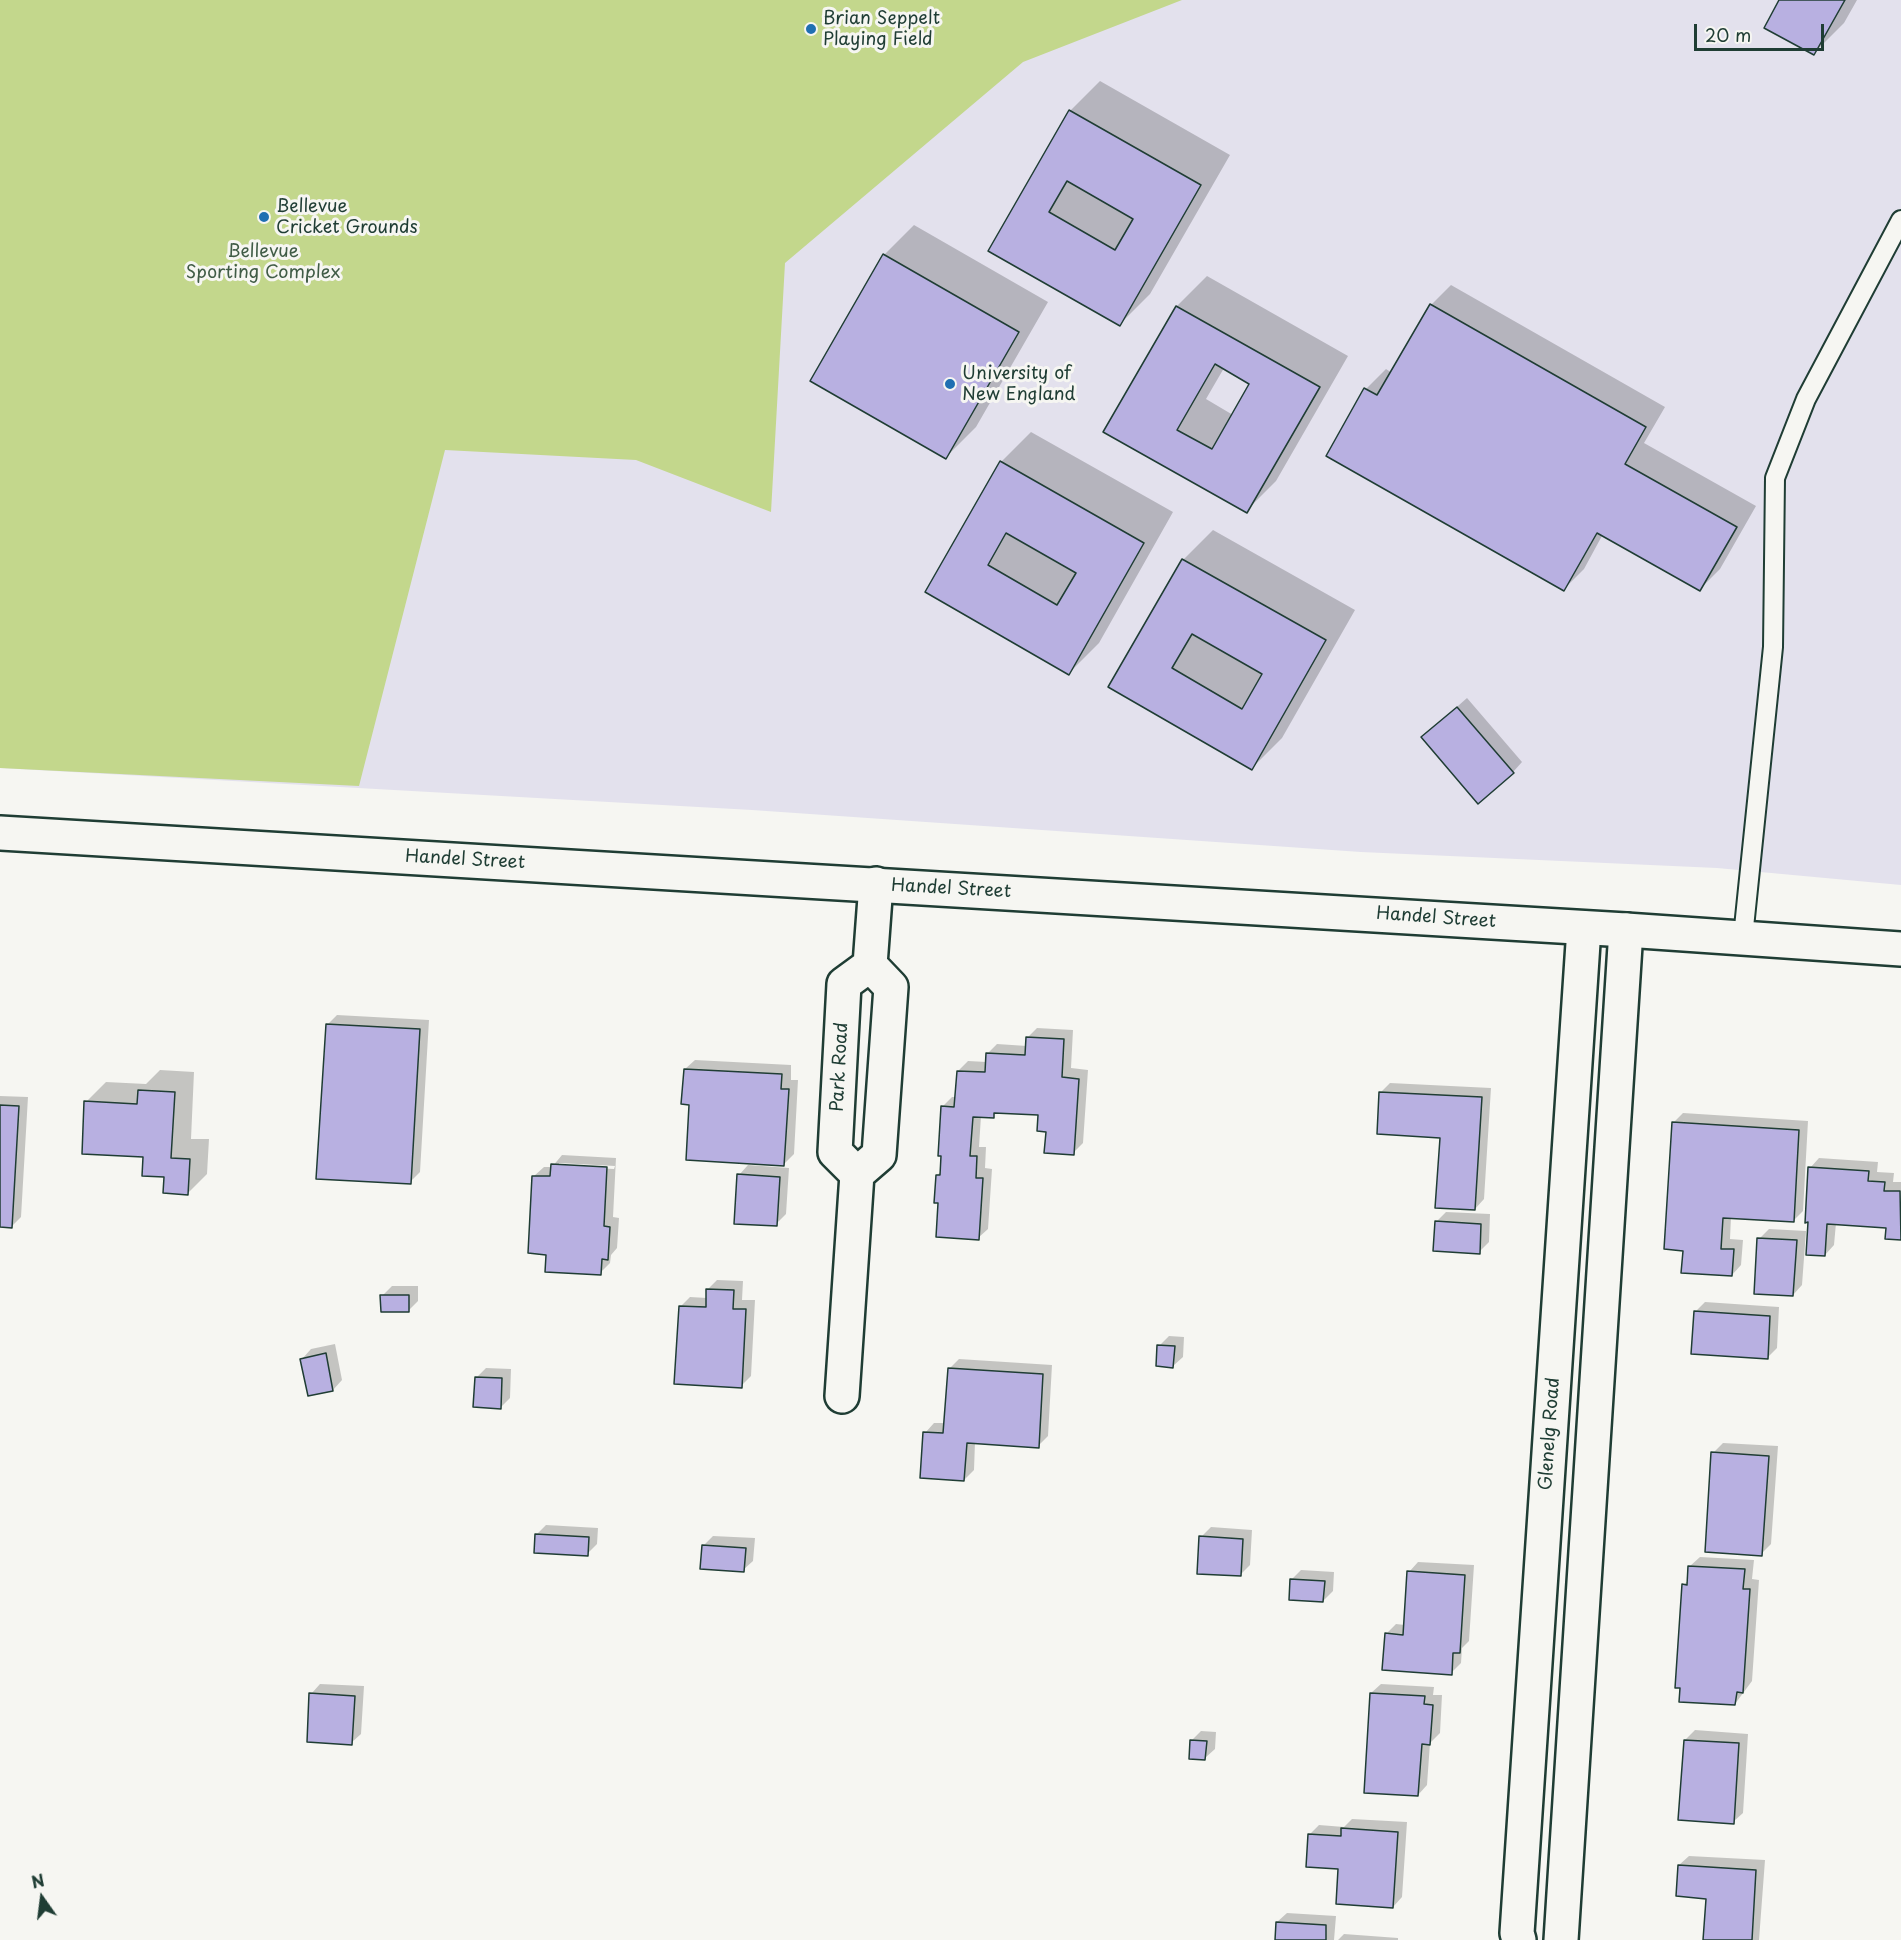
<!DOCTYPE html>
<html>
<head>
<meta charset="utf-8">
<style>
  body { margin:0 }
  #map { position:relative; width:1901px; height:1940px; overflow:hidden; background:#f6f6f2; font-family:"Playpen Sans",sans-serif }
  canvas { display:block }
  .north { position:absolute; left:12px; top:1868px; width:60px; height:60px; -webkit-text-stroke:4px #f6f6f2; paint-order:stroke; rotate:346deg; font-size:16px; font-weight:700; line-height:24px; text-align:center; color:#1f3d34 }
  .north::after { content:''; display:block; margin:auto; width:21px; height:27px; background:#1f3d34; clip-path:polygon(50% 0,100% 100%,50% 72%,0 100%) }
  .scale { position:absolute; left:1694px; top:24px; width:130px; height:27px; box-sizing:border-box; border:3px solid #1f3d34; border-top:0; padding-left:8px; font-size:18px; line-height:21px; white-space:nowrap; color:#1f3d34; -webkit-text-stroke:4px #f6f6f2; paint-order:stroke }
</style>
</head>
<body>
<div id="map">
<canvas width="1901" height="1940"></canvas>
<div class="north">N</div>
<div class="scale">20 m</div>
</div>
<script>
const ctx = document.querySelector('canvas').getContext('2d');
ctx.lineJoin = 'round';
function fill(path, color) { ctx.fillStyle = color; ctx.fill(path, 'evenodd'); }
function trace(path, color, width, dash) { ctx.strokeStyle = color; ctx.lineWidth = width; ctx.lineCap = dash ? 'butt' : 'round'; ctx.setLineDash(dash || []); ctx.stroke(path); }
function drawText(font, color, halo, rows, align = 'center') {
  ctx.font = font + ' "Playpen Sans",sans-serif'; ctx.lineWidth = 6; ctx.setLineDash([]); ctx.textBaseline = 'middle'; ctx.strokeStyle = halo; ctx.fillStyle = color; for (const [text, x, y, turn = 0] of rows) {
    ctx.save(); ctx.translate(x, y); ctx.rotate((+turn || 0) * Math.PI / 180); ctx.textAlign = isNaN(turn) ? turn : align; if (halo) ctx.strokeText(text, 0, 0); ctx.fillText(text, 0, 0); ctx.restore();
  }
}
const built = new Path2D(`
  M 0,0 L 1901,0 L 1901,885 L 1717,868 L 1361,852 L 752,810 L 0,768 Z`);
const green = new Path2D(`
  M 0,0 L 1182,0 L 1023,62 L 785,263 L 771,512 L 636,460 L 445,450 L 359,786 L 0,768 Z`);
const shadow = new Path2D(`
  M 1781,0 L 1857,0 L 1844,23 L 1814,53 Z
  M 1100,81 L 1230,155 L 1150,294 L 1120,324 L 990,250 L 1070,111 Z
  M 914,225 L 1048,302 L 976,427 L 946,457 L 884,255 Z
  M 1207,276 L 1348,356 L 1276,481 L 1246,511 L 1105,431 L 1177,306 ZM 1224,368 L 1251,384 L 1233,415 L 1206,399 Z
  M 1451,285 L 1665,407 L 1644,443 L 1756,506 L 1720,569 L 1700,589 L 1603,534 L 1584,569 L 1564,589 L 1366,389 L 1386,369 L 1392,373 L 1431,305 Z
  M 1031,432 L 1173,512 L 1099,643 L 1069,673 L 927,592 L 1001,462 Z
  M 1213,530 L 1355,610 L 1282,738 L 1252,768 L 1110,687 L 1183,560 Z
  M 1467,698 L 1522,762 L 1513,772 L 1433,728 Z
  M 337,1015 L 429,1020 L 420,1172 L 410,1182 L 327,1025 Z
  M 1037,1028 L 1073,1030 L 1071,1068 L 1088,1070 L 1083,1143 L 1073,1153 L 1047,1130 L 1040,1114 L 998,1111 L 993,1116 L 981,1116 L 979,1147 L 986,1147 L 985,1168 L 992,1169 L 988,1229 L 978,1238 L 940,1202 L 937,1175 L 942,1171 L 943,1106 L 952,1097 L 956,1097 L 958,1071 L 968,1061 L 987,1062 L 987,1054 L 997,1044 L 1027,1046 L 1027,1038 Z
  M 695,1060 L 791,1065 L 791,1080 L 798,1080 L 794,1154 L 784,1164 L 690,1103 L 685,1069 Z
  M 160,1070 L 194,1072 L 191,1139 L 209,1139 L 207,1174 L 187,1194 L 86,1102 L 106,1082 L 146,1084 Z
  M 1390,1083 L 1491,1088 L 1484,1199 L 1475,1209 L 1442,1137 L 1381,1092 Z
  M 0,1096 L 28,1097 L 21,1217 L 12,1226 L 0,1226 Z
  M 1683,1113 L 1808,1121 L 1803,1211 L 1793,1221 L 1731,1217 L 1730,1239 L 1743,1240 L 1741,1265 L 1732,1275 L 1684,1249 L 1673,1123 Z
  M 562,1155 L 616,1158 L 613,1217 L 619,1218 L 617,1248 L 611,1255 L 610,1263 L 600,1273 L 547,1254 L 534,1176 L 544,1167 L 552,1167 ZM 559,1163 L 615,1166 L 614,1169 L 559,1166 Z
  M 1819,1158 L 1878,1162 L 1877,1172 L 1894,1173 L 1893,1182 L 1901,1182 L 1901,1238 L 1887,1237 L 1887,1226 L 1836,1223 L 1834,1245 L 1825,1255 L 1810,1168 Z
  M 748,1165 L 789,1168 L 786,1214 L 776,1224 L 739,1175 Z
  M 1446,1212 L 1490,1214 L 1489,1242 L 1479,1252 L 1436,1222 Z
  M 1769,1229 L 1806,1231 L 1802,1285 L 1793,1295 L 1759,1239 Z
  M 717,1280 L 743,1281 L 742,1300 L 755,1300 L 751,1376 L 741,1386 L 680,1307 L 690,1297 L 707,1298 L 708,1289 Z
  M 392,1286 L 418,1286 L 418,1301 L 408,1311 L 382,1296 Z
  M 1705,1302 L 1779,1307 L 1777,1348 L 1767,1358 L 1695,1312 Z
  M 1169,1336 L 1184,1337 L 1183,1357 L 1173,1366 L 1159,1346 Z
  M 335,1344 L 342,1380 L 333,1390 L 302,1359 L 311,1349 Z
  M 959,1359 L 1052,1365 L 1048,1436 L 1038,1446 L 975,1442 L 974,1470 L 964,1480 L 925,1433 L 934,1423 L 945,1423 L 949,1369 Z
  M 486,1368 L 511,1369 L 510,1398 L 500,1408 L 476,1378 Z
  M 1723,1443 L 1778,1446 L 1771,1544 L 1761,1554 L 1713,1453 Z
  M 546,1525 L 598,1528 L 597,1544 L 587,1554 L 537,1534 Z
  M 1211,1527 L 1252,1530 L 1250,1565 L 1240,1575 L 1201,1537 Z
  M 713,1536 L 755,1538 L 753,1561 L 743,1570 L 703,1546 Z
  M 1700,1557 L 1754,1560 L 1752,1579 L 1759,1580 L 1752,1681 L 1735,1704 L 1683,1585 L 1689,1580 L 1690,1566 Z
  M 1418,1562 L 1474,1565 L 1469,1641 L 1462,1648 L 1461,1663 L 1451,1673 L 1386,1634 L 1396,1624 L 1405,1625 L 1409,1572 Z
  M 1301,1570 L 1334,1572 L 1333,1591 L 1323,1601 L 1291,1580 Z
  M 320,1684 L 364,1686 L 361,1734 L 351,1743 L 311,1694 Z
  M 1381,1684 L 1434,1687 L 1433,1695 L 1442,1695 L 1440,1733 L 1430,1743 L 1427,1785 L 1418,1795 L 1371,1693 Z
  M 1695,1730 L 1748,1734 L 1743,1813 L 1733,1822 L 1685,1740 Z
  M 1201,1731 L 1216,1732 L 1215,1749 L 1205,1758 L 1192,1740 Z
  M 1352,1819 L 1407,1822 L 1402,1897 L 1393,1907 L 1340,1868 L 1309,1835 L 1319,1825 L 1344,1827 Z
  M 1689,1856 L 1765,1860 L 1759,1940 L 1704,1940 L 1707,1897 L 1679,1865 Z
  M 1287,1913 L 1336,1916 L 1334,1940 L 1276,1940 L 1277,1922 Z
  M 1344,1934 L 1398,1938 L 1398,1940 L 1338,1940 Z`);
const building = new Path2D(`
  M 1779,0 L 1845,0 L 1814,55 L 1764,28 Z
  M 1069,110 L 1201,185 L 1120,326 L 988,251 ZM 1067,181 L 1133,219 L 1115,250 L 1049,212 Z
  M 883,254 L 1019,332 L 946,459 L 810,381 Z
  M 1430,304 L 1646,427 L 1625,464 L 1737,527 L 1700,591 L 1597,533 L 1564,591 L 1326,456 L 1364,388 L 1377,395 Z
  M 1176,306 L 1320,387 L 1247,513 L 1103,432 ZM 1215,364 L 1249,384 L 1212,449 L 1177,430 Z
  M 1000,461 L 1144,543 L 1069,675 L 925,592 ZM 1006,533 L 1076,573 L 1057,605 L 988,565 Z
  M 1182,559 L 1326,640 L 1252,770 L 1108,687 ZM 1192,634 L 1262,674 L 1242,709 L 1172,668 Z
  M 1457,707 L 1514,773 L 1478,804 L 1421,737 Z
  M 326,1024 L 420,1029 L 411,1184 L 316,1179 Z
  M 1026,1037 L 1064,1039 L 1062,1077 L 1079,1079 L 1074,1155 L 1044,1153 L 1046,1132 L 1037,1131 L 1038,1115 L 994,1113 L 994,1118 L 973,1117 L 970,1156 L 977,1156 L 976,1178 L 983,1178 L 979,1240 L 936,1237 L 938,1203 L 934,1203 L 936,1175 L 940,1175 L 941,1156 L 938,1156 L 941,1106 L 954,1107 L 957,1071 L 985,1072 L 986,1053 L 1025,1055 Z
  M 684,1069 L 782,1074 L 781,1089 L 789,1089 L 784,1166 L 686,1160 L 689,1105 L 681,1104 Z
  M 138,1090 L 175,1092 L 171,1158 L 190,1159 L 188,1195 L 163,1193 L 164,1177 L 142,1176 L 143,1157 L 82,1154 L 84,1101 L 137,1104 Z
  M 1379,1092 L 1482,1097 L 1475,1210 L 1435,1208 L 1440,1138 L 1377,1134 Z
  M 0,1105 L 19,1106 L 12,1228 L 0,1227 Z
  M 1672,1122 L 1799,1130 L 1794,1222 L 1723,1218 L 1721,1249 L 1734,1249 L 1732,1276 L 1681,1273 L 1683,1251 L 1664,1249 Z
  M 551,1164 L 607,1167 L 604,1226 L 610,1227 L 608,1260 L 602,1259 L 601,1275 L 545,1272 L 546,1255 L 528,1253 L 532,1176 L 550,1176 Z
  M 1808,1167 L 1869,1171 L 1868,1181 L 1885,1182 L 1884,1191 L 1900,1191 L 1901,1240 L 1885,1239 L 1886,1228 L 1827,1224 L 1825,1256 L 1806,1255 L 1808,1222 L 1805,1223 Z
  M 737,1174 L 780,1177 L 777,1226 L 734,1224 Z
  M 1435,1221 L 1481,1224 L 1480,1254 L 1433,1251 Z
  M 1757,1238 L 1797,1240 L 1793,1296 L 1754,1294 Z
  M 706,1289 L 734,1290 L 733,1309 L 746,1309 L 742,1388 L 674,1384 L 679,1306 L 706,1307 Z
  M 380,1295 L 409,1295 L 409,1312 L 381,1312 Z
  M 1694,1311 L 1770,1316 L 1768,1359 L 1691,1354 Z
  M 1157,1345 L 1175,1346 L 1173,1368 L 1156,1366 Z
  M 326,1353 L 333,1391 L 308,1396 L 300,1359 Z
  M 948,1368 L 1043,1374 L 1039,1448 L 967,1443 L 964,1481 L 920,1478 L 923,1432 L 943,1433 Z
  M 475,1377 L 502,1378 L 501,1409 L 473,1407 Z
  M 1711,1452 L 1769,1456 L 1762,1556 L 1705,1552 Z
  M 535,1534 L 589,1537 L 588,1556 L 534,1553 Z
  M 1199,1536 L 1243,1539 L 1241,1576 L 1197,1574 Z
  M 702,1545 L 746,1548 L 744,1572 L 700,1569 Z
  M 1688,1566 L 1745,1569 L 1743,1589 L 1750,1589 L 1743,1693 L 1737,1692 L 1735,1705 L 1679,1702 L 1680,1688 L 1675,1688 L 1682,1584 L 1687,1585 Z
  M 1407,1571 L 1465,1575 L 1460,1653 L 1453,1653 L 1452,1675 L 1382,1670 L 1385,1633 L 1403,1635 Z
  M 1290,1579 L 1325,1581 L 1323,1602 L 1289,1600 Z
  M 309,1693 L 355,1696 L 352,1745 L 307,1742 Z
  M 1370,1693 L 1425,1696 L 1424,1704 L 1433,1705 L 1430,1745 L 1422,1744 L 1418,1796 L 1364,1793 Z
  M 1190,1740 L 1207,1741 L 1205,1760 L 1189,1759 Z
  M 1684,1740 L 1739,1743 L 1734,1824 L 1678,1820 Z
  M 1341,1828 L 1398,1832 L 1393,1908 L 1336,1904 L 1338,1869 L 1306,1867 L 1308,1834 L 1341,1836 Z
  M 1678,1865 L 1756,1870 L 1752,1940 L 1703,1940 L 1706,1899 L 1676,1896 Z
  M 1276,1922 L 1326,1925 L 1326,1940 L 1275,1940 Z`);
const service = new Path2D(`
  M 1743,937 L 1773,647 L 1775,478 L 1806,399 L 1901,220`);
const minor = new Path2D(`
  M 857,1174 L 835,1152 L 844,984 L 870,965
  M 842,1396 L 857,1174 L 879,1155 L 891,987 L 870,965 L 876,884
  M 1519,1940 L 1517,1933 L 1584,928
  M 1561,1940 L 1626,930`);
const tertiary = new Path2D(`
  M 0,833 L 1626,930 L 1901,949`);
const markers = [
  [811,29,6,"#1f6fb2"],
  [264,217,6,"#1f6fb2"],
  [950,384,6,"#1f6fb2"]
];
const poiNames = [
  ["Brian Seppelt",823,19],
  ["Playing Field",823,40],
  ["Bellevue",276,207],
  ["Cricket Grounds",276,228],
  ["University of",962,374],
  ["New England",962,395]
];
const parkNames = [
  ["Bellevue",263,252],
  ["Sporting Complex",263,273]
];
const streetNames = [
  ["Handel Street",465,860,3],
  ["Handel Street",951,889,3],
  ["Handel Street",1436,918,4],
  ["Park Road",840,1067,-87],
  ["Glenelg Road",1550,1434,-86]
];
fill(built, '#e3e1ed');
fill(green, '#c3d78c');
fill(shadow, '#0003');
fill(building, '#b8b0e1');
trace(building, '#1f3d34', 1.5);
trace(service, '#1f3d34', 22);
trace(minor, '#1f3d34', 38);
trace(tertiary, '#1f3d34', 38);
trace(service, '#f6f6f2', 18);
trace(minor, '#f6f6f2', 33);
trace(tertiary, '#f6f6f2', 33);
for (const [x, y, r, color] of markers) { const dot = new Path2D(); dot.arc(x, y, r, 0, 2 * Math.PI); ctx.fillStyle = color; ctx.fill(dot); trace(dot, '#f6f6f2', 2); }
drawText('18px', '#1f3d34', '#f6f6f2', poiNames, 'left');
drawText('18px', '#405c46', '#f6f6f2', parkNames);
drawText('18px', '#1f3d34', '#f6f6f2', streetNames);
</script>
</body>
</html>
